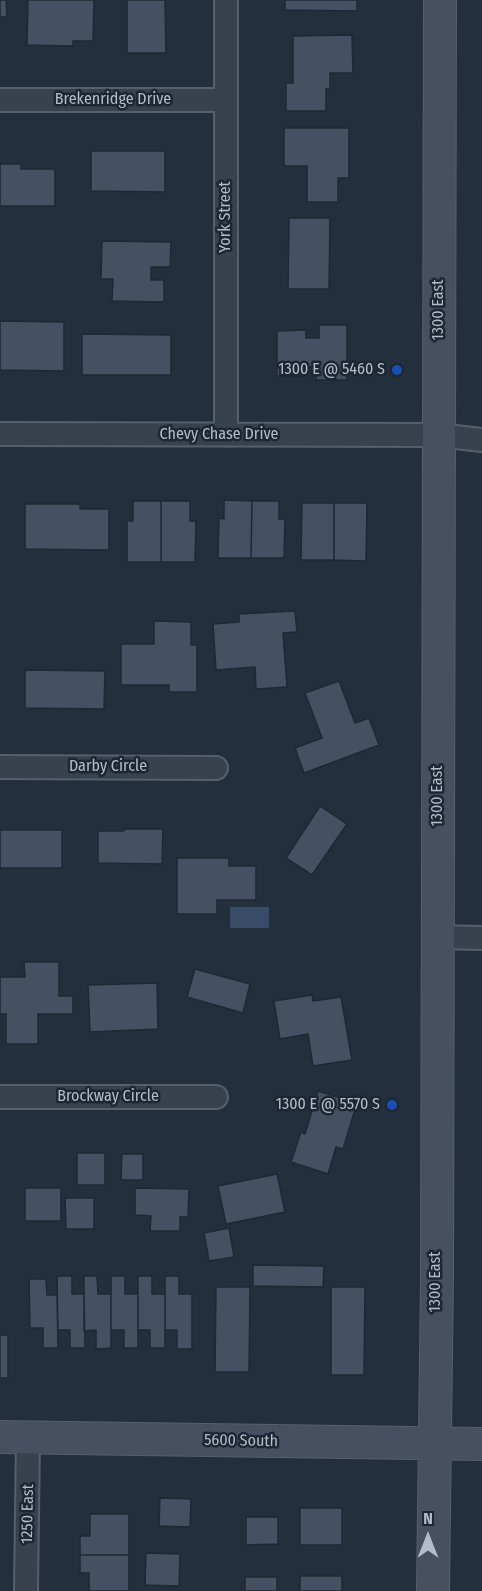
<!DOCTYPE html>
<html>
<head>
<meta charset="utf-8">
<style>
  body { margin:0 }
  #map { position:relative; width:482px; height:1591px; overflow:hidden; background:#242f3e; font-family:"Fira Sans Condensed",sans-serif }
  canvas { display:block }
  .north { position:absolute; left:398px; top:1507px; width:60px; height:60px; -webkit-text-stroke:4px #1d2633; paint-order:stroke; rotate:0deg; font-size:16px; font-weight:700; line-height:24px; text-align:center; color:#b4bcc9 }
  .north::after { content:''; display:block; margin:auto; width:21px; height:27px; background:#b4bcc9; clip-path:polygon(50% 0,100% 100%,50% 72%,0 100%) }
</style>
</head>
<body>
<div id="map">
<canvas width="482" height="1591"></canvas>
<div class="north">N</div>
</div>
<script>
const ctx = document.querySelector('canvas').getContext('2d');
ctx.lineJoin = 'round';
function fill(path, color) { ctx.fillStyle = color; ctx.fill(path, 'evenodd'); }
function trace(path, color, width, dash) { ctx.strokeStyle = color; ctx.lineWidth = width; ctx.lineCap = dash ? 'butt' : 'round'; ctx.setLineDash(dash || []); ctx.stroke(path); }
function drawText(font, color, halo, rows, align = 'center') {
  ctx.font = font + ' "Fira Sans Condensed",sans-serif'; ctx.lineWidth = 5; ctx.setLineDash([]); ctx.textBaseline = 'middle'; ctx.strokeStyle = halo; ctx.fillStyle = color; for (const [text, x, y, turn = 0] of rows) {
    ctx.save(); ctx.translate(x, y); ctx.rotate((+turn || 0) * Math.PI / 180); ctx.textAlign = isNaN(turn) ? turn : align; if (halo) ctx.strokeText(text, 0, 0); ctx.fillText(text, 0, 0); ctx.restore();
  }
}
const water = new Path2D(`
  M 230,907 L 269,907 L 269,928 L 230,928 Z`);
const building = new Path2D(`
  M 0,0 L 6,0 L 7,17 L 0,17 Z
  M 28,0 L 94,0 L 93,41 L 73,41 L 73,46 L 27,45 Z
  M 127,0 L 165,0 L 166,53 L 127,53 Z
  M 285,0 L 357,0 L 357,11 L 285,10 Z
  M 352,35 L 353,73 L 330,73 L 330,89 L 326,89 L 326,111 L 286,111 L 286,83 L 293,83 L 293,36 Z
  M 284,128 L 349,128 L 349,178 L 338,178 L 338,202 L 307,202 L 307,166 L 284,166 Z
  M 91,151 L 165,151 L 165,192 L 91,191 Z
  M 0,164 L 21,164 L 21,169 L 55,169 L 55,206 L 0,206 Z
  M 289,218 L 330,218 L 329,289 L 288,289 Z
  M 102,241 L 171,242 L 170,267 L 151,267 L 151,280 L 164,280 L 164,302 L 112,301 L 113,279 L 101,279 Z
  M 0,321 L 64,322 L 64,371 L 0,370 Z
  M 319,325 L 347,325 L 347,380 L 316,380 L 316,367 L 304,367 L 304,376 L 277,376 L 277,331 L 306,330 L 306,338 L 319,338 Z
  M 82,334 L 171,335 L 171,375 L 82,375 Z
  M 224,500 L 252,501 L 251,558 L 218,558 L 219,518 L 224,519 Z
  M 133,501 L 161,501 L 161,562 L 127,562 L 127,521 L 133,521 Z
  M 161,501 L 190,501 L 190,521 L 196,521 L 195,562 L 161,562 Z
  M 252,501 L 279,501 L 279,519 L 285,519 L 284,558 L 251,558 Z
  M 302,503 L 334,503 L 334,560 L 301,560 Z
  M 334,503 L 367,503 L 366,561 L 334,560 Z
  M 25,504 L 80,504 L 80,509 L 109,509 L 109,550 L 25,549 Z
  M 295,611 L 297,632 L 283,633 L 287,687 L 256,689 L 255,667 L 216,670 L 213,624 L 239,622 L 239,614 Z
  M 154,621 L 191,622 L 191,645 L 197,645 L 197,692 L 169,692 L 169,685 L 121,685 L 121,644 L 154,644 Z
  M 25,670 L 105,671 L 104,709 L 25,708 Z
  M 339,681 L 355,723 L 369,718 L 379,745 L 304,773 L 295,748 L 322,738 L 305,693 Z
  M 320,806 L 347,824 L 312,875 L 286,858 Z
  M 124,829 L 163,829 L 162,864 L 98,863 L 98,831 L 124,831 Z
  M 0,830 L 62,830 L 62,868 L 0,868 Z
  M 177,858 L 229,858 L 229,866 L 256,866 L 256,900 L 217,900 L 217,914 L 177,914 Z
  M 24,962 L 59,962 L 59,996 L 73,996 L 73,1014 L 38,1014 L 38,1044 L 6,1044 L 6,1014 L 0,1014 L 0,977 L 25,977 Z
  M 195,969 L 250,984 L 243,1013 L 187,997 Z
  M 157,983 L 158,1029 L 90,1032 L 88,985 Z
  M 312,995 L 313,1001 L 341,997 L 352,1060 L 313,1066 L 308,1034 L 280,1039 L 274,1001 Z
  M 318,1091 L 357,1103 L 343,1149 L 336,1147 L 328,1174 L 291,1162 L 301,1132 L 305,1134 Z
  M 77,1153 L 105,1153 L 105,1185 L 77,1185 Z
  M 122,1154 L 143,1154 L 143,1180 L 121,1180 Z
  M 277,1174 L 285,1212 L 226,1224 L 218,1186 Z
  M 25,1188 L 61,1188 L 61,1221 L 25,1221 Z
  M 135,1188 L 189,1189 L 188,1217 L 180,1217 L 180,1231 L 150,1231 L 151,1216 L 135,1215 Z
  M 65,1198 L 94,1198 L 94,1229 L 66,1229 Z
  M 229,1228 L 234,1257 L 209,1261 L 204,1233 Z
  M 253,1265 L 324,1266 L 323,1287 L 253,1286 Z
  M 57,1276 L 72,1276 L 72,1294 L 84,1294 L 85,1348 L 70,1348 L 70,1330 L 58,1330 Z
  M 84,1276 L 97,1276 L 98,1294 L 111,1294 L 111,1348 L 96,1349 L 96,1330 L 84,1331 Z
  M 111,1276 L 125,1276 L 125,1294 L 138,1294 L 138,1348 L 124,1348 L 124,1330 L 111,1330 Z
  M 138,1276 L 152,1276 L 152,1294 L 165,1294 L 165,1348 L 150,1348 L 150,1330 L 138,1330 Z
  M 165,1276 L 179,1276 L 179,1294 L 192,1294 L 192,1349 L 177,1349 L 177,1330 L 165,1330 Z
  M 29,1279 L 46,1279 L 47,1295 L 57,1295 L 58,1348 L 43,1348 L 43,1328 L 30,1328 Z
  M 216,1287 L 250,1287 L 249,1372 L 215,1372 Z
  M 331,1287 L 365,1287 L 364,1375 L 331,1375 Z
  M 0,1335 L 8,1335 L 8,1378 L 0,1378 Z
  M 160,1498 L 191,1499 L 190,1527 L 159,1526 Z
  M 300,1508 L 342,1508 L 342,1545 L 300,1545 Z
  M 90,1514 L 129,1514 L 129,1555 L 80,1555 L 80,1536 L 90,1536 Z
  M 246,1517 L 278,1517 L 278,1544 L 246,1545 Z
  M 146,1553 L 180,1554 L 179,1586 L 145,1585 Z
  M 80,1555 L 129,1555 L 129,1591 L 89,1591 L 89,1573 L 80,1573 Z
  M 300,1576 L 342,1576 L 342,1591 L 300,1591 Z
  M 245,1577 L 277,1577 L 277,1591 L 245,1591 Z`);
const minor = new Path2D(`
  M 0,100 L 226,100
  M 0,434 L 439,435 L 482,440
  M 226,435 L 226,0
  M 0,767 L 216,768
  M 437,937 L 482,938
  M 0,1097 L 216,1097
  M 26,1591 L 28,1438`);
const secondary = new Path2D(`
  M 0,1437 L 482,1444
  M 433,1591 L 437,1278 L 440,0`);
const markers = [
  [397,370,6,"#1a4fb4"],
  [392,1105,6,"#1a4fb4"]
];
const streetNames = [
  ["Brekenridge Drive",113,100],
  ["York Street",226,217,-90],
  ["1300 East",439,310,-90],
  ["Chevy Chase Drive",219,435],
  ["Darby Circle",108,767],
  ["1300 East",438,796,-90],
  ["Brockway Circle",108,1097],
  ["1300 East",436,1282,-90],
  ["5600 South",241,1441,1],
  ["1250 East",28,1514,-89]
];
const poiNames = [
  ["1300 E @ 5460 S",385,370],
  ["1300 E @ 5570 S",380,1105]
];
fill(water, '#394c67');
fill(building, '#455162');
trace(building, '#1f2835', 1.5);
trace(minor, '#565f6c', 26);
trace(secondary, '#565f6c', 34);
trace(minor, '#38414e', 22);
trace(secondary, '#465061', 32);
for (const [x, y, r, color] of markers) { const dot = new Path2D(); dot.arc(x, y, r, 0, 2 * Math.PI); ctx.fillStyle = color; ctx.fill(dot); trace(dot, '#1d2633', 2); }
drawText('16px', '#b4bcc9', '#1d2633', streetNames);
drawText('16px', '#b4bcc9', '#1d2633', poiNames, 'right');
</script>
</body>
</html>
